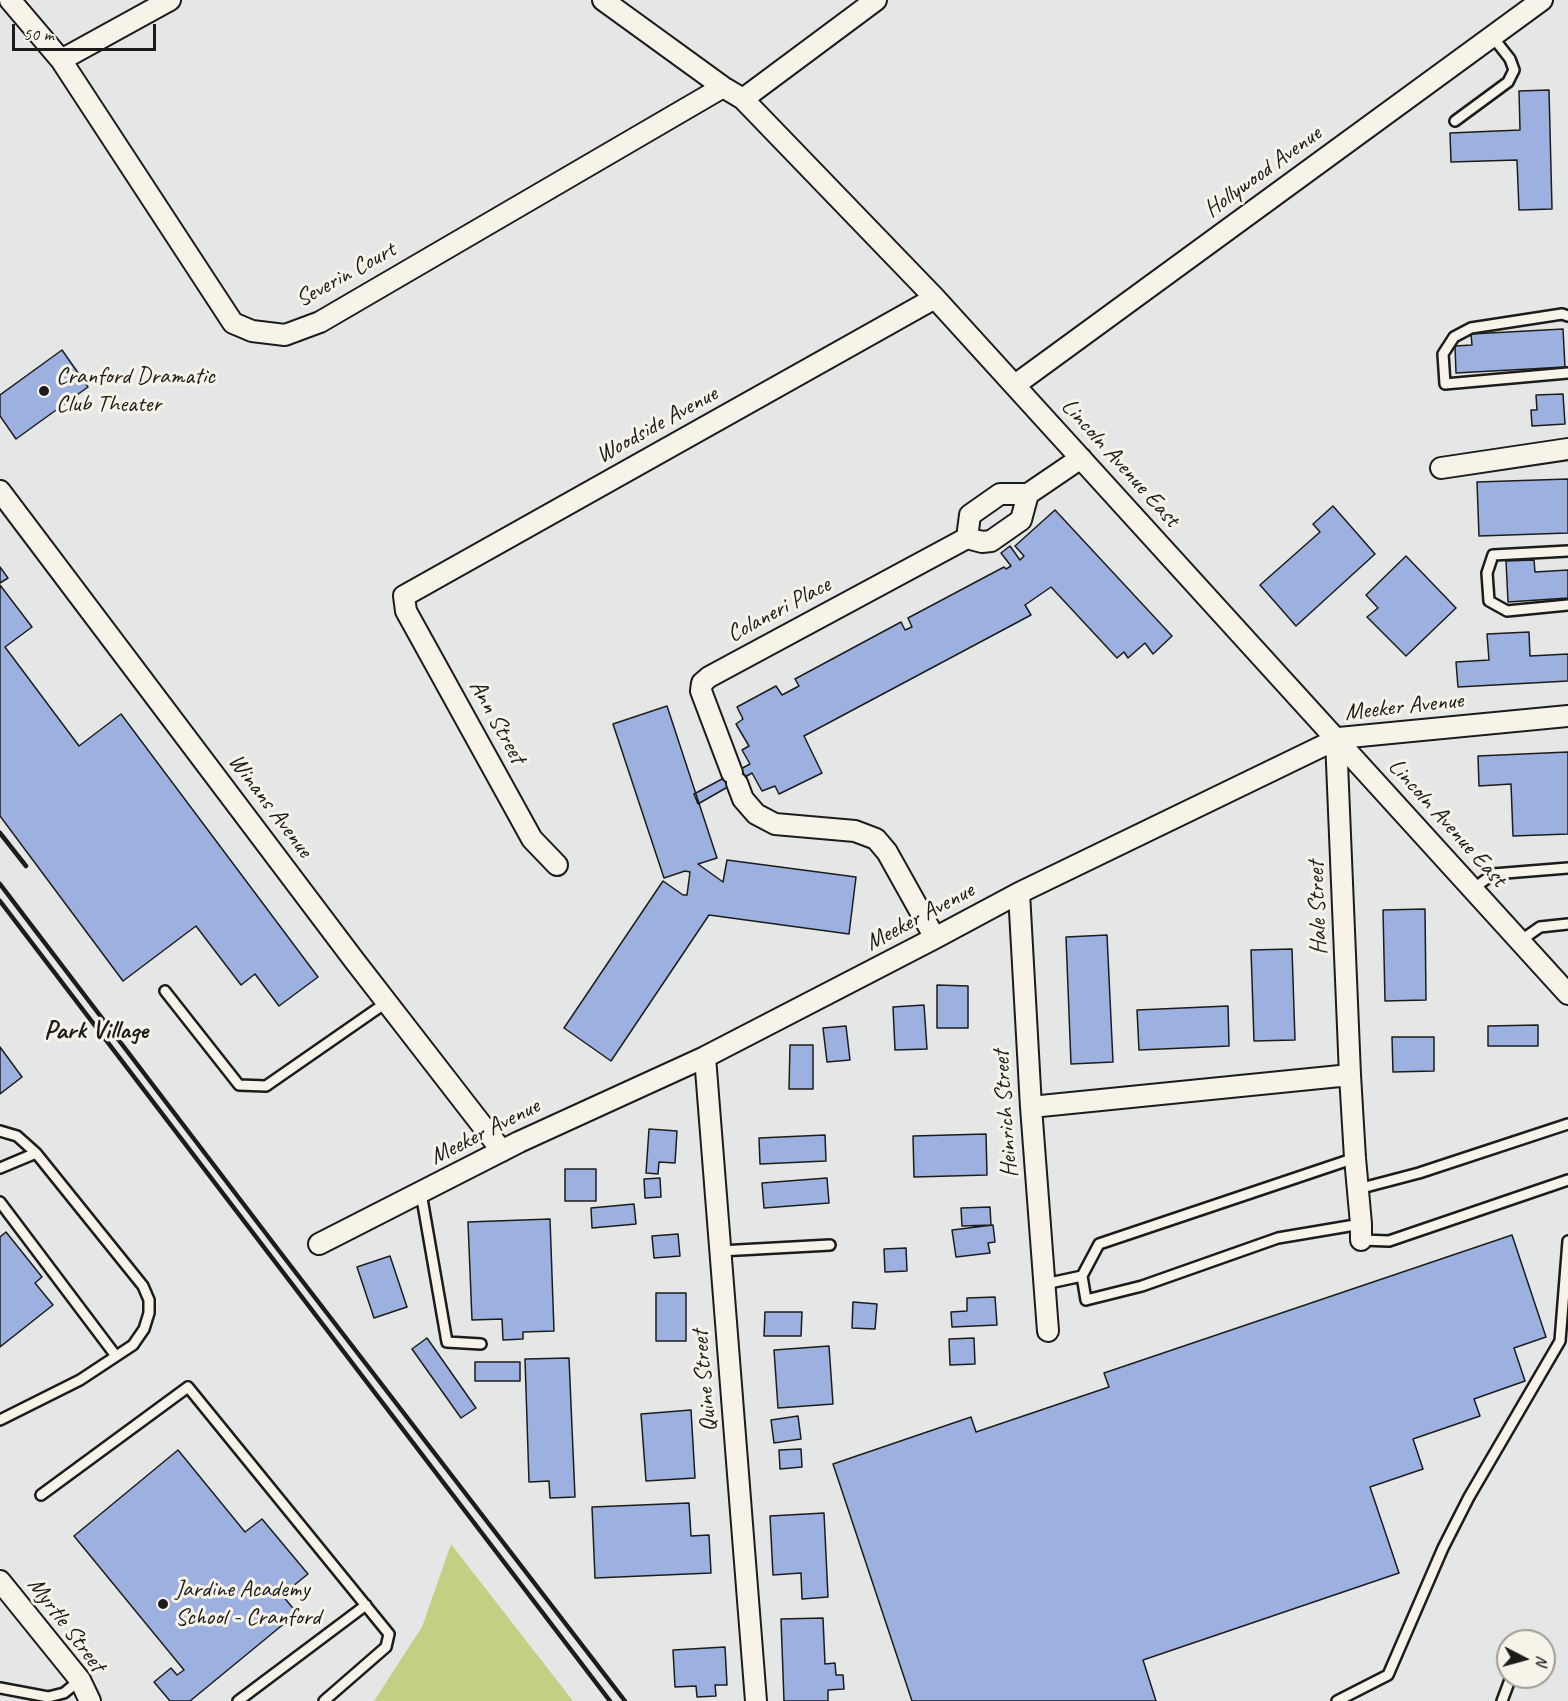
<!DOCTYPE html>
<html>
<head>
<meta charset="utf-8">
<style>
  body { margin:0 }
  #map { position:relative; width:1568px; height:1701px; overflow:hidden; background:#e5e6e6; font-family:Caveat,sans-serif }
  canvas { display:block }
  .north { position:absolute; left:1496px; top:1629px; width:60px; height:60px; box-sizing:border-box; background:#f7f3e8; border:2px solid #9f9d96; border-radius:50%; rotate:96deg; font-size:16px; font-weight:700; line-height:24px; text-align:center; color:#1c1c1c }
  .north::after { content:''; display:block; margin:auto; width:21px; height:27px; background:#1c1c1c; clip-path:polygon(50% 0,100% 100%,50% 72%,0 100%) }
  .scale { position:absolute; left:12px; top:24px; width:144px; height:27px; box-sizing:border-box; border:3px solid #1c1c1c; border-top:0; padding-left:8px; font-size:18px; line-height:21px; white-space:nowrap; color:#1c1c1c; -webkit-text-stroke:4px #f7f3e8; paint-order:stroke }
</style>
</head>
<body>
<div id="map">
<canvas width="1568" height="1701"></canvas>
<div class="north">N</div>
<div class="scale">50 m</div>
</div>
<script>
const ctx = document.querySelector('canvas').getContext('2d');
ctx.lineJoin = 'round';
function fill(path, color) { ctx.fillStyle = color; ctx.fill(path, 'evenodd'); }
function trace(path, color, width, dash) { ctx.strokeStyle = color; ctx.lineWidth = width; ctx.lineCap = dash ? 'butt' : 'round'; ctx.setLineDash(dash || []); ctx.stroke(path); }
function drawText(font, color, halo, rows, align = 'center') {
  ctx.font = font + ' Caveat,sans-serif'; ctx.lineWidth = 6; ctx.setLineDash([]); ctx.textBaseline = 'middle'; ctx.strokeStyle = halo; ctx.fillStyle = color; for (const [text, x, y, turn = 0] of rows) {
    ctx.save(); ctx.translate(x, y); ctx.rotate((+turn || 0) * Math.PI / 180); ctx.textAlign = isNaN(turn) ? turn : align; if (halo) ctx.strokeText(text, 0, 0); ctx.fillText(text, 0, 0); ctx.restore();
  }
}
const green = new Path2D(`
  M 451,1544 L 573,1701 L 374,1701 L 422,1627 Z`);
const building = new Path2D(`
  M 1549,90 L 1552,209 L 1519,210 L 1517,160 L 1451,162 L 1450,133 L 1520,130 L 1519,91 Z
  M 1563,329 L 1565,367 L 1456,373 L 1455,346 L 1472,345 L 1471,334 Z
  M 62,350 L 88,387 L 16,439 L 0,416 L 0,395 Z
  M 1563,394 L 1565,424 L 1532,426 L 1531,410 L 1537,410 L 1536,395 Z
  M 1568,479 L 1568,533 L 1479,536 L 1477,482 Z
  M 1333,506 L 1375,554 L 1296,626 L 1260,585 L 1320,532 L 1313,524 Z
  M 1055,510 L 1172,636 L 1153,654 L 1145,643 L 1128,658 L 1124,652 L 1117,658 L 1051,587 L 1025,605 L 1031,615 L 804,736 L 822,773 L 779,794 L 775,786 L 762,791 L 752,773 L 698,804 L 694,794 L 750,764 L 742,750 L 749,746 L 736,724 L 743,719 L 737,707 L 776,686 L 782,695 L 799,686 L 795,679 L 901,622 L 905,630 L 912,627 L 908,618 L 1004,567 L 1006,569 L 1011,566 L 1001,553 L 1010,546 L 1020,560 L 1024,556 L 1015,546 Z
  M 1406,556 L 1456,608 L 1406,656 L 1367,617 L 1378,608 L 1366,595 Z
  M 1534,560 L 1535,572 L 1568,570 L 1568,598 L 1508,602 L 1506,561 Z
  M 0,567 L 8,578 L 0,583 Z
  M 0,585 L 32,627 L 5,647 L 79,746 L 121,714 L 318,977 L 279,1006 L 255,974 L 241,985 L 196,926 L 123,981 L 0,816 Z
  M 1529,632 L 1530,656 L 1568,654 L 1568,681 L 1458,687 L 1456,662 L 1489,660 L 1487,634 Z
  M 667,706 L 717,858 L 698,864 L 723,882 L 727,860 L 856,877 L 849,934 L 709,915 L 611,1061 L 564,1028 L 663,881 L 683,895 L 687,895 L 690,872 L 685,871 L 664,878 L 613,724 Z
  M 1568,752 L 1568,834 L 1513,836 L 1511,784 L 1479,786 L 1478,756 Z
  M 1425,909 L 1426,1000 L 1385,1001 L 1383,910 Z
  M 1107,935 L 1113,1062 L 1071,1064 L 1066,937 Z
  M 1292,949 L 1295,1040 L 1254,1041 L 1251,950 Z
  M 937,985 L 968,986 L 968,1028 L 937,1028 Z
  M 924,1005 L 927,1049 L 895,1050 L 893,1007 Z
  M 1228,1006 L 1229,1046 L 1139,1050 L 1137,1010 Z
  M 1538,1025 L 1538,1046 L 1488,1046 L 1488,1026 Z
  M 846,1026 L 850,1060 L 827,1062 L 823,1028 Z
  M 1392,1037 L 1434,1037 L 1434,1071 L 1393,1072 Z
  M 790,1045 L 813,1045 L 813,1089 L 789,1089 Z
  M 0,1047 L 22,1077 L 0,1094 Z
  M 649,1129 L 677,1131 L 675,1163 L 659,1162 L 658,1174 L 646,1173 Z
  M 986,1134 L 987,1175 L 914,1177 L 913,1136 Z
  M 825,1135 L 826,1161 L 760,1164 L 759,1138 Z
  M 565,1169 L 596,1169 L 596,1201 L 565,1201 Z
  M 660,1178 L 661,1197 L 645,1198 L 644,1179 Z
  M 827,1178 L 829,1203 L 764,1208 L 762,1183 Z
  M 634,1204 L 636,1224 L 592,1228 L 591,1208 Z
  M 990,1207 L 991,1225 L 962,1226 L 961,1208 Z
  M 550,1219 L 554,1331 L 523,1332 L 523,1339 L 503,1340 L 502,1319 L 472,1320 L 468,1222 Z
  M 993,1225 L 995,1242 L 988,1243 L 990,1253 L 956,1257 L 952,1230 Z
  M 6,1232 L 42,1277 L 35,1283 L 53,1305 L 0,1347 L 0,1237 Z
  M 678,1234 L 680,1256 L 654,1258 L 652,1236 Z
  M 1512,1235 L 1546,1337 L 1514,1348 L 1525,1381 L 1474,1399 L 1480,1416 L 1413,1439 L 1423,1469 L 1370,1487 L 1399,1573 L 1143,1660 L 1156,1701 L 912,1701 L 833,1464 L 971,1417 L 976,1432 L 1109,1387 L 1104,1373 Z
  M 906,1248 L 907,1271 L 885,1272 L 884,1249 Z
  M 390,1256 L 407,1307 L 374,1318 L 357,1267 Z
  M 656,1293 L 686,1293 L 686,1341 L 656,1341 Z
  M 995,1297 L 997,1325 L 952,1327 L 951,1312 L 967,1311 L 967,1298 Z
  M 853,1302 L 877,1304 L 875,1329 L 852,1328 Z
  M 765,1312 L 802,1312 L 801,1336 L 764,1336 Z
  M 427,1338 L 476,1408 L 461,1418 L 412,1349 Z
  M 974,1338 L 975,1364 L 950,1365 L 949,1339 Z
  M 829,1346 L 833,1404 L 778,1408 L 774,1350 Z
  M 569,1358 L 575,1497 L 550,1498 L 549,1481 L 529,1482 L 525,1359 Z
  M 475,1362 L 520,1362 L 520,1381 L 475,1381 Z
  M 691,1410 L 695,1478 L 646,1481 L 641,1414 Z
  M 798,1416 L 801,1439 L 774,1443 L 771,1420 Z
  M 801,1449 L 802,1467 L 780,1469 L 779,1450 Z
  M 178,1450 L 245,1532 L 262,1519 L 308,1574 L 282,1595 L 297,1613 L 190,1701 L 170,1701 L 154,1682 L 171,1668 L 177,1675 L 184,1670 L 74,1536 Z
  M 689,1503 L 691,1536 L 709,1535 L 711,1573 L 595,1578 L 592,1507 Z
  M 824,1513 L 828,1597 L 802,1599 L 801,1573 L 773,1575 L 770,1516 Z
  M 823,1618 L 825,1664 L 835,1663 L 836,1675 L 843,1675 L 844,1689 L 828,1690 L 828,1701 L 784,1701 L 781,1619 Z
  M 725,1647 L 727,1685 L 715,1685 L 716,1696 L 697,1697 L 696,1686 L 675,1687 L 673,1650 Z`);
const lane = new Path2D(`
  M 1455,121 L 1508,82 L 1514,70 L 1510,59 L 1492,36
  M 1568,316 L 1562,314 L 1471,328 L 1454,337 L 1443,354 L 1445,384 L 1568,373
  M 1568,551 L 1493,555 L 1487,573 L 1489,601 L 1507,611 L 1568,605
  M 1473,889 L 1493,874 L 1568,868
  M 1520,941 L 1540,927 L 1568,924
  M 165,991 L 239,1085 L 266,1086 L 387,1002
  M 0,1131 L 17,1136 L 36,1153
  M 0,1168 L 36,1153 L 143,1286 L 149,1300 L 149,1313 L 144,1329 L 133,1345 L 80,1380 L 0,1420
  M 1358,1189 L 1419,1173 L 1568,1124
  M 421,1193 L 447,1342 L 481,1344
  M 0,1202 L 116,1356
  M 1361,1240 L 1389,1241 L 1568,1180
  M 720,1251 L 830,1245
  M 1082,1276 L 1099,1244 L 1355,1158
  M 1045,1284 L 1082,1276 L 1086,1300 L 1142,1286 L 1278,1238 L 1361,1224
  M 41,1495 L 188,1387 L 389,1634 L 386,1647 L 324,1701
  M 0,1688 L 48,1697 L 64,1693 L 80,1680
  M 238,1701 L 366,1605
  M 1337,1701 L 1388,1675 L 1443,1548 L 1469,1497 L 1560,1341 L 1568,1241
  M 1502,1701 L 1511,1677`);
const street = new Path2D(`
  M 10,0 L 61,60 L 233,323 L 252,331 L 285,335 L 320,322 L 723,87
  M 603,0 L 723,87 L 743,99 L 935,298 L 1568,994
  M 61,60 L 170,0
  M 743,99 L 876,0
  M 1015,385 L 1542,0
  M 1441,468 L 1568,449
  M 0,491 L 354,960 L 502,1151
  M 967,538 L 970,515 L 1000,494 L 1028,494 L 1081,458
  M 1336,739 L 1350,1075 L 1355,1158 L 1361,1224 L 1361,1240
  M 732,773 L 701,691 L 702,683 L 709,677 L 967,538 L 982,542 L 991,541 L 1021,520 L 1028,494
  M 737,783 L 743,799 L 756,814 L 775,824 L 855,831 L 876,839 L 887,852 L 935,938
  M 557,865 L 532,839 L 406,611 L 404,596 L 935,298
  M 1019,893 L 1031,1107 L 1048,1331
  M 705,1057 L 756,1701
  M 1031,1107 L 1350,1075
  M 319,1244 L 519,1142 L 705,1057 L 935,938 L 1019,893 L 1339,738 L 1568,716
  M 0,1581 L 80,1680 L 90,1701`);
const rail = new Path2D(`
  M 0,833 L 26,866
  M 0,884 L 280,1252 L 625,1701
  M 0,901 L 610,1701`);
const markers = [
  [44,391,6,"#1c1c1c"],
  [163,1604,6,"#1c1c1c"]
];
const streetNames = [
  ["Hollywood Avenue",1263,172,-36],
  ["Severin Court",346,275,-29],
  ["Woodside Avenue",657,425,-29],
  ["Lincoln Avenue East",1120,463,48],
  ["Colaneri Place",779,610,-28],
  ["Meeker Avenue",1404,707,-6],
  ["Ann Street",497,722,61],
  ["Winans Avenue",270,806,53],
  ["Lincoln Avenue East",1447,823,48],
  ["Hale Street",1318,908,-92],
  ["Meeker Avenue",920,917,-28],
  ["Heinrich Street",1006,1114,-94],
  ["Meeker Avenue",485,1132,-27],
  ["Quine Street",705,1381,-95],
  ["Myrtle Street",66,1625,53]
];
const poiNames = [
  ["Cranford Dramatic",56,377],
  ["Club Theater",56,405],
  ["Jardine Academy",175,1590],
  ["School - Cranford",175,1618]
];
const neighbourhoodNames = [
  ["Park Village",96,1031]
];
fill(green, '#c3d084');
fill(building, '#9cb1df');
trace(building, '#1c1c1c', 1.5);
trace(lane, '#1c1c1c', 14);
trace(street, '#1c1c1c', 24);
trace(lane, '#f7f3e8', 9);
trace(street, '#f7f3e8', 20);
trace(rail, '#1c1c1c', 4.5);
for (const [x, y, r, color] of markers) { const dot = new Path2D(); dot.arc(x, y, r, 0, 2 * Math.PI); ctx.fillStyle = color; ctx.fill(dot); trace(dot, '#f7f3e8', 2); }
drawText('24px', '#1c1c1c', '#f7f3e8', streetNames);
drawText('24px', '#1c1c1c', '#f7f3e8', poiNames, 'left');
drawText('bold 26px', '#1c1c1c', '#f7f3e8', neighbourhoodNames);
</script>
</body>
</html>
